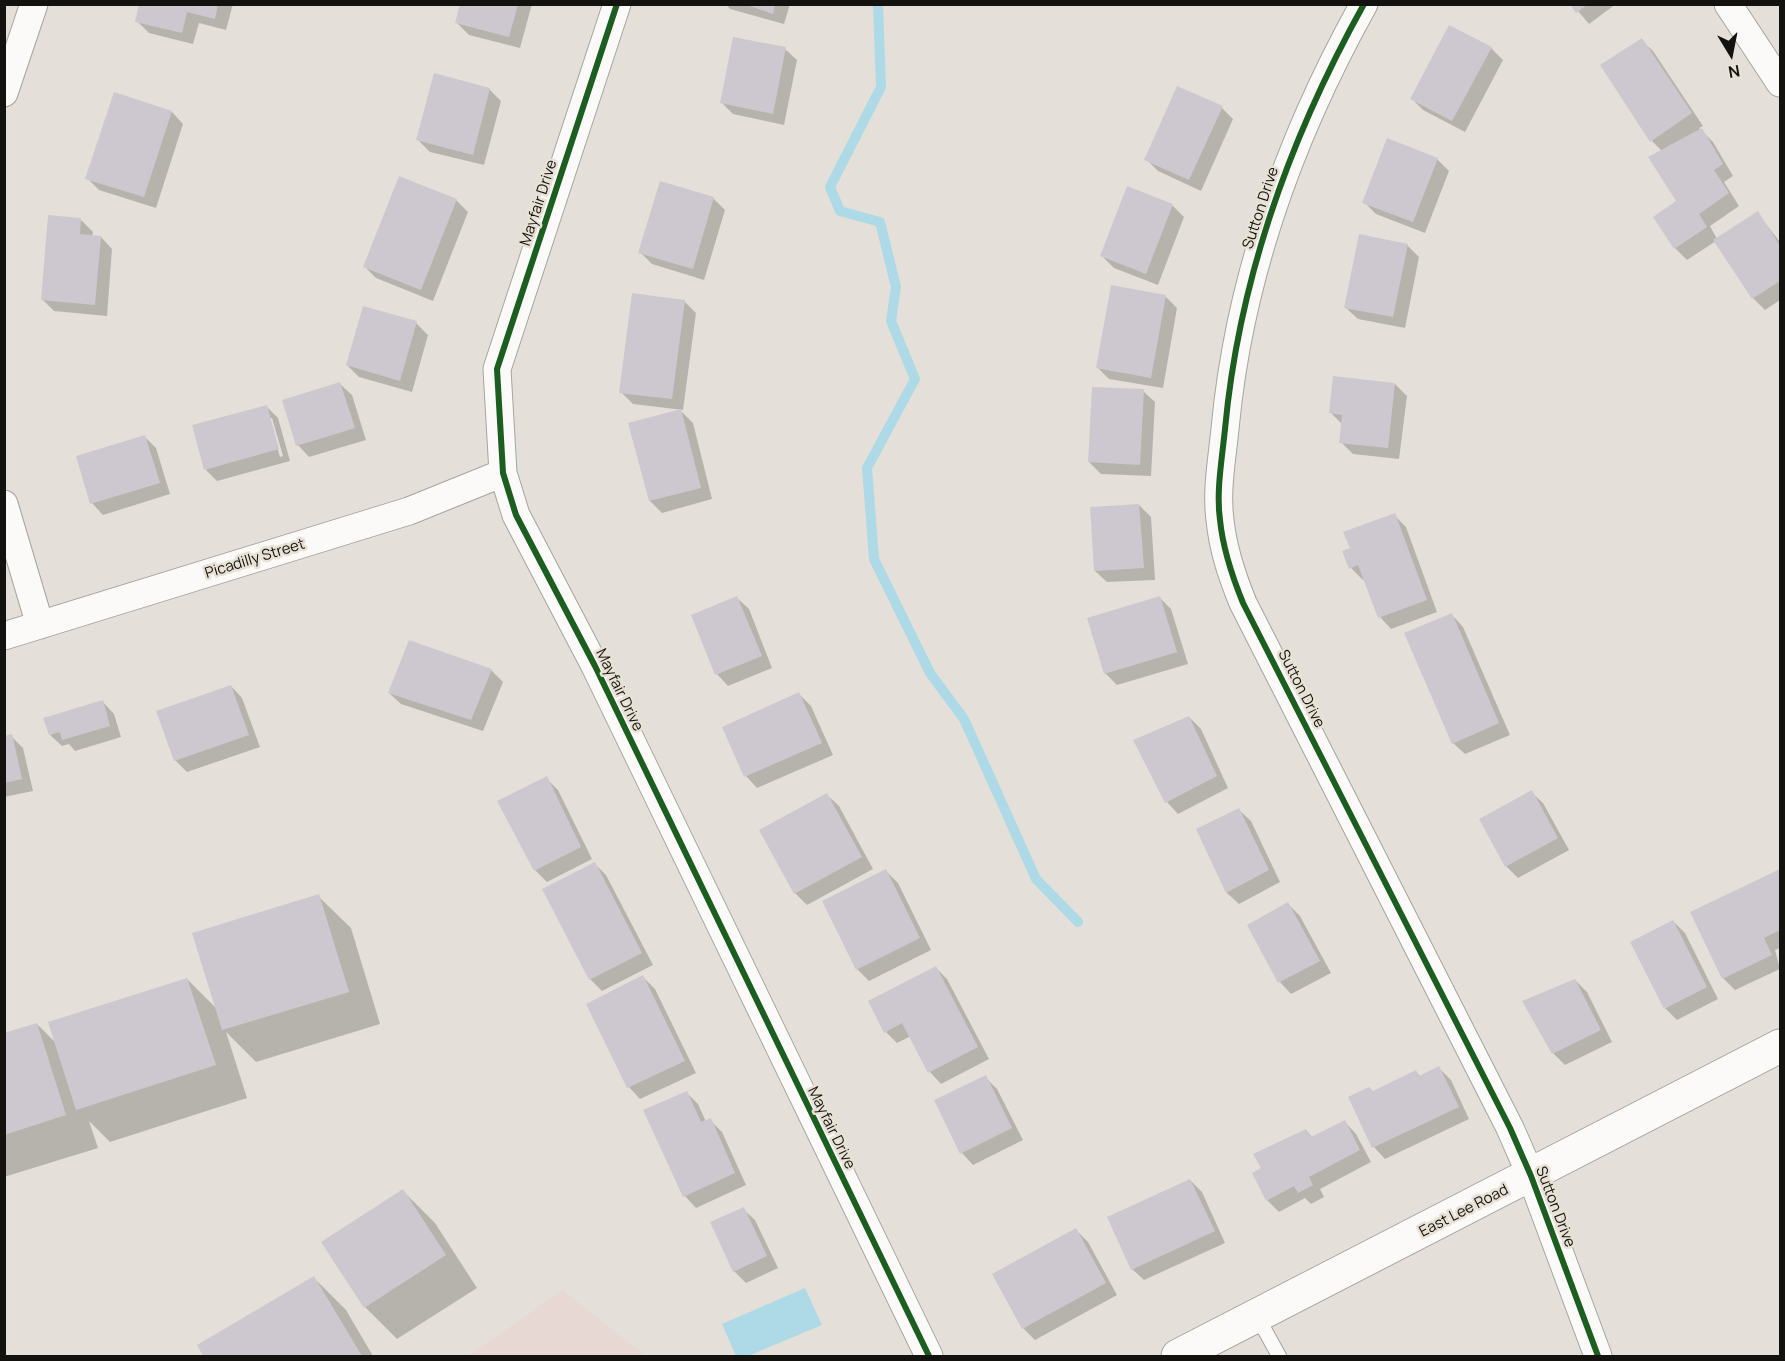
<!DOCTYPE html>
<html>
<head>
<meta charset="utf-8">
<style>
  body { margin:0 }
  #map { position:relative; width:1785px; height:1361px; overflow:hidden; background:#e4e0d9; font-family:Manrope,sans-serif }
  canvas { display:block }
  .frame { position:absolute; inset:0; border:6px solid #14120e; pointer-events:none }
  .north { position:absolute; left:1701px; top:24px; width:60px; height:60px; -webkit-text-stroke:4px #e8e1d5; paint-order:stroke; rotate:170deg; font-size:16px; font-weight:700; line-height:24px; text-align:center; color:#14120e }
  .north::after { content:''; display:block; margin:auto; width:21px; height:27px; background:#14120e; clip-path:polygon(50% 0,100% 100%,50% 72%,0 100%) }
</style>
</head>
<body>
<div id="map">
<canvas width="1785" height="1361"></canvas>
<div class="frame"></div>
<div class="north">N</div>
</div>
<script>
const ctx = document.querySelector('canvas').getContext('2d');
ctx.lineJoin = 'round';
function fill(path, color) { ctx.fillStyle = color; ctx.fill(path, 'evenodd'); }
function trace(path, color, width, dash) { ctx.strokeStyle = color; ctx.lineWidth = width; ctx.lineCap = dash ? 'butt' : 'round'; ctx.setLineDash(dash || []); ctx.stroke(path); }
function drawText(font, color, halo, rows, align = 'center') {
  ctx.font = font + ' Manrope,sans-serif'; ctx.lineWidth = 5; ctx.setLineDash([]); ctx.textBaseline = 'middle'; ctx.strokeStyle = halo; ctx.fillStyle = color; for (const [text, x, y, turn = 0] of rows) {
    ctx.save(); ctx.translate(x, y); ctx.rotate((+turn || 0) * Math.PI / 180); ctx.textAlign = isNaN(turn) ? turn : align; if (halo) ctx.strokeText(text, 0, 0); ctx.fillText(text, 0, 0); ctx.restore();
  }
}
const commercial = new Path2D(`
  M 563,1290 L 645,1356 L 468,1356 Z`);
const water = new Path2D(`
  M 805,1288 L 822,1325 L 748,1356 L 736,1356 L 722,1324 Z`);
const shadow = new Path2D(`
  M 141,4 L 233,4 L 226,30 L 199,23 L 193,44 L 149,33 L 137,21 Z
  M 462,4 L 532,4 L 520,48 L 469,35 L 457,23 Z
  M 726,4 L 790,4 L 784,24 L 730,9 Z
  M 1572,4 L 1616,4 L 1589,24 Z
  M 1641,40 L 1653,51 L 1703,126 L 1699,128 L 1713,142 L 1733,176 L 1724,182 L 1739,206 L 1710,226 L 1717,239 L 1757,213 L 1780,242 L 1780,300 L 1765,310 L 1753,298 L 1716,241 L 1687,260 L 1675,248 L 1655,217 L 1678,201 L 1662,151 L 1652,141 Z
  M 1491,48 L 1503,60 L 1465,132 L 1423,110 L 1412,99 Z
  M 785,49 L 797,60 L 784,125 L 733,114 L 721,102 Z
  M 489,89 L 501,101 L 484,165 L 430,152 L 418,140 Z
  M 1222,108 L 1233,119 L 1201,191 L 1158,171 L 1146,159 Z
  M 172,112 L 183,124 L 156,208 L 99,190 L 87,178 Z
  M 1437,159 L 1449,171 L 1425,233 L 1376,214 L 1364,202 Z
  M 1128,188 L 1173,206 L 1184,217 L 1158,285 L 1114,268 L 1102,256 Z
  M 713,198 L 725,210 L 704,280 L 652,264 L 640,252 Z
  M 456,200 L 468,212 L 433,301 L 376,278 L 364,266 Z
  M 81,220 L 93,232 L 92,236 L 101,237 L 112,249 L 107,316 L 54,311 L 42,299 Z
  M 1407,245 L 1419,257 L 1405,328 L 1358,319 L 1346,308 Z
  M 1165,296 L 1177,308 L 1163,388 L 1109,379 L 1097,367 Z
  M 684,301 L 696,313 L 683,410 L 633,404 L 621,392 Z
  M 416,323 L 428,335 L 412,392 L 359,377 L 347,365 Z
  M 340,384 L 352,395 L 366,440 L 309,457 L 298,445 Z
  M 1395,384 L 1407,396 L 1399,459 L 1353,454 L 1341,442 L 1343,425 L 1331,413 Z
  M 1143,391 L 1155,402 L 1151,476 L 1101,474 L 1089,462 Z
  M 266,406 L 278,418 L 290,461 L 217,481 L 206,470 ZM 269,418 L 272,418 L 283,456 L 280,457 Z
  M 681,411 L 693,423 L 712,499 L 662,513 L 650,501 Z
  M 145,437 L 156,448 L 170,494 L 103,515 L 92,503 Z
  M 1139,505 L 1151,517 L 1155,580 L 1107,582 L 1095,571 Z
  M 1394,515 L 1406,527 L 1437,612 L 1391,629 L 1380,617 L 1365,579 L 1363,580 L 1351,568 L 1352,549 Z
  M 1159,597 L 1171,609 L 1188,664 L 1117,685 L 1105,673 Z
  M 737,598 L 749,609 L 772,668 L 728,686 L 717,674 Z
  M 1452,615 L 1463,627 L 1510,735 L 1465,754 L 1453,743 Z
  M 491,670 L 503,682 L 483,731 L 401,704 L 389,693 Z
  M 231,686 L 242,698 L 260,747 L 187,772 L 175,760 Z
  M 799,694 L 811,706 L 833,755 L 757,788 L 746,776 L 724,727 Z
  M 103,702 L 114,714 L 121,737 L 75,751 L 69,744 L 62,746 L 50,735 Z
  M 1189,717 L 1201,729 L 1228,788 L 1178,814 L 1167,802 Z
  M 11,736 L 23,748 L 33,791 L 4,797 L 4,737 Z
  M 546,778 L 558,790 L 592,859 L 547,882 L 535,870 Z
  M 1531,792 L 1543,803 L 1569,850 L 1518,878 L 1507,867 L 1481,820 Z
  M 827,795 L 839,806 L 873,869 L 807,905 L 795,893 Z
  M 1239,810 L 1251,821 L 1280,882 L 1239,904 L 1227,893 L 1198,830 Z
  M 594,863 L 606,875 L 653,965 L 602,991 L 590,979 L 544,890 Z
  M 1780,870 L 1780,948 L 1775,950 L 1780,969 L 1735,990 L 1723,978 L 1692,913 Z
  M 886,871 L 898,883 L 931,950 L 869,981 L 857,969 Z
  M 318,896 L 351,928 L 380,1024 L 256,1062 L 226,1032 L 247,1098 L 110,1142 L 89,1121 L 98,1148 L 4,1177 L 4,1034 L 37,1024 L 57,1044 L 187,979 L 218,1010 Z
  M 1288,904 L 1300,916 L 1331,973 L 1291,994 L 1280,982 L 1249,925 Z
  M 1673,921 L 1685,933 L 1718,999 L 1677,1020 L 1665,1008 Z
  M 935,967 L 947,979 L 989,1059 L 941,1084 L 930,1072 L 911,1036 L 897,1043 L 886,1032 Z
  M 643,977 L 655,989 L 696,1073 L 640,1099 L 629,1087 L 588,1004 Z
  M 1575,980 L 1587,992 L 1612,1042 L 1565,1065 L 1553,1053 Z
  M 1439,1068 L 1451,1080 L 1469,1119 L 1385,1159 L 1374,1147 L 1350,1098 L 1373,1092 L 1416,1072 L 1421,1077 Z
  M 985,1077 L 997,1089 L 1023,1140 L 973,1165 L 962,1153 Z
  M 686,1092 L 698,1104 L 706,1122 L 710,1120 L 722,1132 L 746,1185 L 696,1208 L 685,1196 Z
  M 1345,1122 L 1356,1134 L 1371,1162 L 1320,1189 L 1324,1197 L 1311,1204 L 1305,1198 L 1279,1212 L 1267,1200 L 1306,1130 L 1313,1138 Z
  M 1190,1180 L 1202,1192 L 1225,1243 L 1144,1280 L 1132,1269 Z
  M 403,1191 L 435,1223 L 477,1288 L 397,1339 L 365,1307 Z
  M 743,1209 L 755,1220 L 778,1268 L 746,1283 L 734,1271 Z
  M 1076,1230 L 1088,1242 L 1117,1295 L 1035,1340 L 1023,1328 Z
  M 314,1278 L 346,1310 L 373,1356 L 205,1356 L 199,1346 Z`);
const stream = new Path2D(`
  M 878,4 L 881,87 L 830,187 L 840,211 L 880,222 L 896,287 L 891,321 L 915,379 L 867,468 L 874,559 L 930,673 L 964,719 L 1036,879 L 1078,922`);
const building = new Path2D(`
  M 139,4 L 218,4 L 215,19 L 187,12 L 182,33 L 135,22 Z
  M 460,4 L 518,4 L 509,37 L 455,23 Z
  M 744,4 L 775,4 L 773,14 Z
  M 1570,4 L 1588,4 L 1576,13 Z
  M 1449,25 L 1492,47 L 1452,121 L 1410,99 Z
  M 733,37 L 786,47 L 773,114 L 720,103 Z
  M 1642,38 L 1692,113 L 1650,142 L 1600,65 Z
  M 434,73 L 490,88 L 473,155 L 416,140 Z
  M 1177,86 L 1223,106 L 1189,180 L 1144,160 Z
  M 114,92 L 172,111 L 144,197 L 85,179 Z
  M 1702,128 L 1723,164 L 1714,170 L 1729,193 L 1699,214 L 1707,227 L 1674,249 L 1653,217 L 1676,201 L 1648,157 Z
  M 1387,138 L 1438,158 L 1413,222 L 1362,203 Z
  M 399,176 L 457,199 L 421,290 L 363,267 Z
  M 660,181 L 714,197 L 693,269 L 638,253 Z
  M 1127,186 L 1173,204 L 1146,274 L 1100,256 Z
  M 1758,211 L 1780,246 L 1780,281 L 1752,299 L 1713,240 Z
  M 48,215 L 81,218 L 80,234 L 101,236 L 95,305 L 41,300 Z
  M 1359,234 L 1408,244 L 1393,317 L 1344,308 Z
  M 1111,285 L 1166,295 L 1151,378 L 1096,368 Z
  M 632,293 L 685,300 L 672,399 L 619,393 Z
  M 363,306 L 417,321 L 400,381 L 346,365 Z
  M 1333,376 L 1395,383 L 1388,448 L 1339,443 L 1342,415 L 1329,413 Z
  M 340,382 L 355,428 L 296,446 L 282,400 Z
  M 1092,387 L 1144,389 L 1140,465 L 1088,462 Z
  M 267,405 L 279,449 L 204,470 L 192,425 Z
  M 681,409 L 701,488 L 649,501 L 628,423 Z
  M 145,435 L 160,483 L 90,504 L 76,456 Z
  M 1139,504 L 1144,568 L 1094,571 L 1090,507 Z
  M 1395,513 L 1427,600 L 1378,618 L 1358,565 L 1349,569 L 1342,551 L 1350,548 L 1343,532 Z
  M 737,596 L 762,656 L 715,675 L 691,615 Z
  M 1160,596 L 1177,652 L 1104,674 L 1087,618 Z
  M 1452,613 L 1499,723 L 1452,744 L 1404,633 Z
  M 409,640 L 492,669 L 471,720 L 388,693 Z
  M 231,685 L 249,735 L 174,761 L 156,711 Z
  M 799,692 L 822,743 L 744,777 L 722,727 Z
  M 103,700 L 110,726 L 62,740 L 60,732 L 49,735 L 43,718 Z
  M 1189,716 L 1217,776 L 1165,803 L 1133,740 Z
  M 12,734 L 22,779 L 4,783 L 4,736 Z
  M 547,776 L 581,847 L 534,871 L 497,801 Z
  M 1532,790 L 1558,838 L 1505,867 L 1479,819 Z
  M 827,793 L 862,857 L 794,894 L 759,830 Z
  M 1239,808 L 1269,870 L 1226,893 L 1196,829 Z
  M 595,862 L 642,953 L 589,980 L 542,889 Z
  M 886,869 L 920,938 L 856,970 L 822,901 Z
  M 1780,869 L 1780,930 L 1764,938 L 1772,955 L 1722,979 L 1690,912 Z
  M 319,894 L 349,992 L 222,1030 L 192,933 Z
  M 1288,902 L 1320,961 L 1278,983 L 1247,925 Z
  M 1673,920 L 1707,987 L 1664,1009 L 1630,942 Z
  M 936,966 L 978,1047 L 928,1073 L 902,1023 L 884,1033 L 868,1001 Z
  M 643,975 L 685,1061 L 627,1088 L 586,1004 Z
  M 187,978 L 216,1065 L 76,1110 L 48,1022 Z
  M 1575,979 L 1601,1030 L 1552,1054 L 1522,1001 Z
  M 37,1023 L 66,1115 L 4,1135 L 4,1033 Z
  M 1439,1066 L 1459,1107 L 1372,1148 L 1348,1097 L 1369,1087 L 1373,1091 L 1416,1070 L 1419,1076 Z
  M 986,1075 L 1012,1128 L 960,1154 L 934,1100 Z
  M 687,1091 L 701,1122 L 711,1118 L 735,1173 L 683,1197 L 643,1110 Z
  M 1345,1120 L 1360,1150 L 1309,1177 L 1313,1185 L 1298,1193 L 1294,1186 L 1266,1201 L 1252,1173 L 1261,1168 L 1253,1154 L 1306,1129 L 1311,1137 Z
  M 1190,1179 L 1215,1231 L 1131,1270 L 1107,1217 Z
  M 403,1189 L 446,1255 L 364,1308 L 321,1242 Z
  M 744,1207 L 767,1256 L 733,1272 L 710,1222 Z
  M 1076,1228 L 1106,1283 L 1022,1329 L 992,1274 Z
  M 314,1276 L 362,1356 L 203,1356 L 197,1345 Z`);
const lane = new Path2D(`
  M 1257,1316 L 1279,1356`);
const street = new Path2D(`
  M 617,4 L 497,369 L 503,473 L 516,515 L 595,666 L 929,1356
  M 1364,4 C 1290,137 1239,278 1225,429 C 1222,459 1216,491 1220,520 C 1223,550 1232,576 1243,603 L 1510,1128 L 1531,1176 L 1598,1356
  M 1728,4 L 1780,83
  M 4,93 L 34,4
  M 4,504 L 40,625
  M 4,636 L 409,511 L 503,473`);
const secondary = new Path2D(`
  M 1178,1356 L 1780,1046`);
const cycleway = new Path2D(`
  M 617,4 L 497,369 L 503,473 L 516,515 L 595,666 L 929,1356
  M 1364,4 C 1290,137 1239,278 1225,429 C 1222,459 1216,491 1220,520 C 1223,550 1232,576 1243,603 L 1510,1128 L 1531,1176 L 1598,1356`);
const streetNames = [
  ["Mayfair Drive",539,203,-72],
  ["Sutton Drive",1261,208,-72],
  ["Picadilly Street",255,559,-17],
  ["Sutton Drive",1301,689,63],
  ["Mayfair Drive",619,690,64],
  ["Mayfair Drive",831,1128,64],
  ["Sutton Drive",1555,1207,69],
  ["East Lee Road",1464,1211,-27]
];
fill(commercial, '#e8d8d4');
fill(water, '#addae6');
fill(shadow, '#0003');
trace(stream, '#addae6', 10);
fill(building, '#cdc8cf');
trace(lane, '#a6a49f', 16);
trace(street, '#a6a49f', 29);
trace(secondary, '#a6a49f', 35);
trace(lane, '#fbfaf9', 14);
trace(street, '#fbfaf9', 27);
trace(secondary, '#fbfaf9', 33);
trace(cycleway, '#1b5e20', 6);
drawText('15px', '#14120e', '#e8e1d5', streetNames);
</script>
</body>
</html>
